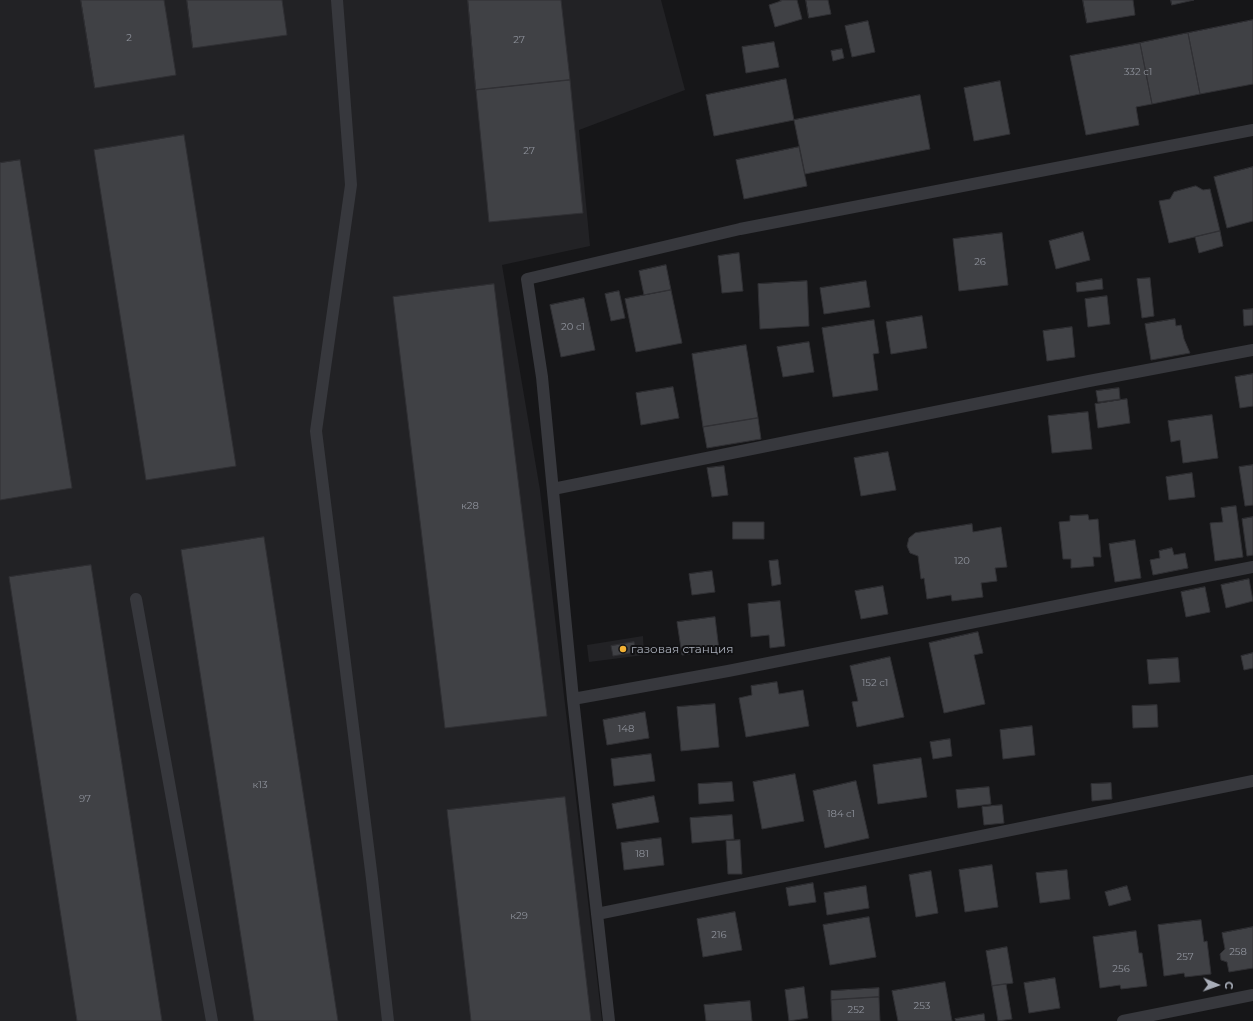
<!DOCTYPE html>
<html>
<head>
<meta charset="utf-8">
<style>
  body { margin:0 }
  #map { position:relative; width:1253px; height:1021px; overflow:hidden; background:#161618; font-family:Montserrat,sans-serif }
  canvas { display:block }
  .north { position:absolute; left:1197px; top:965px; width:40px; height:40px; -webkit-text-stroke:3px #111113; paint-order:stroke; rotate:92deg; font-size:11px; font-weight:700; line-height:16px; text-align:center; color:#a8adb8 }
  .north::after { content:''; display:block; margin:auto; width:14px; height:18px; background:#a8adb8; clip-path:polygon(50% 0,100% 100%,50% 72%,0 100%) }
</style>
</head>
<body>
<div id="map">
<canvas width="1253" height="1021"></canvas>
<div class="north">С</div>
</div>
<script>
const ctx = document.querySelector('canvas').getContext('2d');
ctx.lineJoin = 'round';
function fill(path, color) { ctx.fillStyle = color; ctx.fill(path, 'evenodd'); }
function trace(path, color, width, dash) { ctx.strokeStyle = color; ctx.lineWidth = width; ctx.lineCap = dash ? 'butt' : 'round'; ctx.setLineDash(dash || []); ctx.stroke(path); }
function drawText(font, color, halo, rows, align = 'center') {
  ctx.font = font + ' Montserrat,sans-serif'; ctx.lineWidth = 4; ctx.setLineDash([]); ctx.textBaseline = 'middle'; ctx.strokeStyle = halo; ctx.fillStyle = color; for (const [text, x, y, turn = 0] of rows) {
    ctx.save(); ctx.translate(x, y); ctx.rotate((+turn || 0) * Math.PI / 180); ctx.textAlign = isNaN(turn) ? turn : align; if (halo) ctx.strokeText(text, 0, 0); ctx.fillText(text, 0, 0); ctx.restore();
  }
}
const built = new Path2D(`
  M 0,0 L 661,0 L 685,90 L 579,130 L 590,246 L 502,265 L 540,490 L 602,1021 L 0,1021 Z
  M 643,636 L 644,655 L 589,662 L 587,645 Z`);
const building = new Path2D(`
  M 81,0 L 164,0 L 176,75 L 95,88 Z
  M 187,0 L 282,0 L 287,35 L 193,48 Z
  M 468,0 L 561,0 L 570,80 L 476,90 Z
  M 780,0 L 797,0 L 802,19 L 775,27 L 769,5 L 781,1 Z
  M 806,0 L 828,0 L 831,14 L 809,18 Z
  M 1083,0 L 1133,0 L 1135,15 L 1087,23 Z
  M 1171,0 L 1194,0 L 1172,5 Z
  M 1253,20 L 1253,84 L 1200,94 L 1188,33 Z
  M 868,21 L 875,52 L 852,57 L 845,26 Z
  M 1188,33 L 1200,94 L 1152,104 L 1140,43 Z
  M 774,42 L 779,67 L 746,73 L 742,47 Z
  M 1140,43 L 1152,104 L 1136,107 L 1139,125 L 1086,135 L 1070,56 Z
  M 842,49 L 844,58 L 833,61 L 831,51 Z
  M 786,79 L 794,120 L 714,136 L 706,95 Z
  M 570,80 L 583,213 L 489,222 L 476,90 Z
  M 1000,81 L 1010,134 L 974,141 L 964,88 Z
  M 920,95 L 930,149 L 805,174 L 794,120 Z
  M 184,135 L 236,466 L 146,480 L 94,150 Z
  M 799,147 L 807,186 L 744,199 L 736,160 Z
  M 20,160 L 72,488 L 0,500 L 0,163 Z
  M 1253,167 L 1253,221 L 1227,228 L 1214,177 Z
  M 1196,186 L 1203,190 L 1210,189 L 1220,231 L 1169,243 L 1159,201 L 1170,199 L 1174,192 Z
  M 1220,231 L 1223,246 L 1199,253 L 1195,237 Z
  M 1083,232 L 1090,260 L 1056,269 L 1049,241 Z
  M 1002,233 L 1008,285 L 959,291 L 953,239 Z
  M 739,253 L 743,291 L 722,293 L 718,256 Z
  M 666,265 L 671,290 L 644,295 L 639,271 Z
  M 1150,278 L 1154,316 L 1142,318 L 1137,279 Z
  M 1102,279 L 1103,289 L 1077,292 L 1076,283 Z
  M 807,281 L 809,326 L 760,329 L 758,284 Z
  M 866,281 L 870,307 L 824,314 L 820,288 Z
  M 494,284 L 547,716 L 445,728 L 393,297 Z
  M 671,290 L 682,343 L 636,352 L 625,299 Z
  M 619,291 L 625,318 L 611,321 L 605,294 Z
  M 1107,296 L 1110,324 L 1088,327 L 1085,299 Z
  M 584,298 L 595,350 L 561,357 L 550,305 Z
  M 1253,309 L 1253,325 L 1244,326 L 1243,310 Z
  M 922,316 L 927,348 L 891,354 L 886,322 Z
  M 1175,319 L 1176,326 L 1181,325 L 1184,339 L 1190,353 L 1151,360 L 1145,324 Z
  M 874,320 L 879,353 L 873,354 L 878,390 L 833,397 L 822,328 Z
  M 1072,327 L 1075,357 L 1047,361 L 1043,331 Z
  M 809,342 L 814,372 L 783,377 L 777,347 Z
  M 746,345 L 758,418 L 703,427 L 692,354 Z
  M 1253,374 L 1253,406 L 1240,408 L 1235,377 Z
  M 673,387 L 679,418 L 641,425 L 636,393 Z
  M 1119,388 L 1120,399 L 1098,402 L 1096,391 Z
  M 1127,399 L 1130,423 L 1098,428 L 1095,404 Z
  M 1088,412 L 1092,449 L 1052,453 L 1048,416 Z
  M 1212,415 L 1218,458 L 1183,463 L 1180,440 L 1171,442 L 1168,421 Z
  M 758,418 L 761,439 L 707,448 L 703,427 Z
  M 888,452 L 896,490 L 861,496 L 854,458 Z
  M 1253,465 L 1253,505 L 1245,506 L 1239,467 Z
  M 724,466 L 728,495 L 712,497 L 707,468 Z
  M 1192,473 L 1195,497 L 1169,500 L 1166,477 Z
  M 1236,506 L 1243,557 L 1215,561 L 1210,523 L 1223,522 L 1221,508 Z
  M 1088,515 L 1089,520 L 1098,519 L 1101,557 L 1093,557 L 1094,566 L 1071,568 L 1071,559 L 1063,559 L 1059,522 L 1070,521 L 1070,516 Z
  M 1253,517 L 1253,555 L 1247,556 L 1242,519 Z
  M 733,522 L 764,522 L 764,539 L 733,539 Z
  M 972,524 L 973,532 L 1001,527 L 1007,567 L 995,568 L 997,581 L 981,583 L 983,597 L 952,601 L 951,595 L 927,599 L 924,578 L 921,579 L 918,556 L 910,553 L 907,546 L 909,538 L 915,533 Z
  M 264,537 L 338,1021 L 254,1021 L 181,550 Z
  M 1135,540 L 1141,578 L 1115,582 L 1109,544 Z
  M 1172,548 L 1174,555 L 1185,553 L 1188,568 L 1153,575 L 1150,560 L 1160,558 L 1159,551 Z
  M 778,560 L 781,584 L 772,586 L 769,561 Z
  M 91,565 L 162,1021 L 77,1021 L 9,577 Z
  M 712,571 L 715,592 L 692,595 L 689,574 Z
  M 1249,579 L 1253,601 L 1226,608 L 1221,585 Z
  M 883,586 L 888,614 L 861,619 L 855,591 Z
  M 1205,587 L 1210,612 L 1186,617 L 1181,592 Z
  M 780,601 L 785,646 L 770,648 L 769,635 L 751,637 L 748,604 Z
  M 715,617 L 719,650 L 682,655 L 677,622 Z
  M 978,632 L 983,653 L 974,655 L 985,704 L 944,713 L 929,643 Z
  M 634,642 L 636,652 L 613,656 L 611,646 Z
  M 1253,653 L 1253,668 L 1244,670 L 1241,656 Z
  M 890,657 L 904,717 L 857,727 L 852,702 L 858,701 L 850,666 Z
  M 1178,658 L 1180,682 L 1149,684 L 1147,660 Z
  M 777,682 L 779,694 L 803,690 L 809,726 L 746,737 L 739,698 L 752,695 L 751,686 Z
  M 715,704 L 719,747 L 681,751 L 677,707 Z
  M 1157,705 L 1158,727 L 1133,728 L 1132,706 Z
  M 645,712 L 649,738 L 607,745 L 603,720 Z
  M 1032,726 L 1035,755 L 1003,759 L 1000,730 Z
  M 950,739 L 952,756 L 933,759 L 930,742 Z
  M 651,754 L 655,781 L 614,786 L 611,759 Z
  M 921,758 L 927,797 L 878,804 L 873,765 Z
  M 795,774 L 804,821 L 762,829 L 753,782 Z
  M 856,781 L 869,838 L 825,848 L 813,791 Z
  M 732,782 L 734,801 L 699,804 L 698,784 Z
  M 1111,783 L 1112,799 L 1092,801 L 1091,784 Z
  M 989,787 L 991,804 L 958,808 L 956,790 Z
  M 654,796 L 659,822 L 617,829 L 612,804 Z
  M 565,797 L 591,1021 L 471,1021 L 447,810 Z
  M 1002,805 L 1004,823 L 984,825 L 982,807 Z
  M 732,815 L 734,839 L 692,843 L 690,818 Z
  M 661,838 L 664,865 L 624,870 L 621,843 Z
  M 740,840 L 742,874 L 728,874 L 726,841 Z
  M 992,865 L 998,907 L 965,912 L 959,870 Z
  M 1067,870 L 1070,899 L 1040,903 L 1036,873 Z
  M 931,871 L 938,913 L 916,917 L 909,875 Z
  M 813,883 L 816,902 L 789,906 L 786,888 Z
  M 866,886 L 869,908 L 827,915 L 824,893 Z
  M 1127,886 L 1131,900 L 1109,906 L 1105,892 Z
  M 735,912 L 742,950 L 703,957 L 697,919 Z
  M 869,917 L 876,957 L 830,965 L 823,925 Z
  M 1201,920 L 1204,942 L 1207,941 L 1211,974 L 1185,977 L 1184,973 L 1164,976 L 1158,925 Z
  M 1253,927 L 1253,968 L 1229,972 L 1227,962 L 1221,960 L 1220,954 L 1225,949 L 1222,933 Z
  M 1136,931 L 1139,953 L 1142,953 L 1147,986 L 1121,989 L 1120,985 L 1100,988 L 1093,937 Z
  M 1007,947 L 1013,983 L 992,986 L 986,951 Z
  M 1055,978 L 1060,1008 L 1029,1013 L 1024,983 Z
  M 945,982 L 952,1021 L 898,1021 L 892,991 Z
  M 1006,984 L 1012,1019 L 998,1021 L 992,986 Z
  M 804,987 L 808,1018 L 789,1021 L 785,990 Z
  M 879,988 L 879,997 L 831,1000 L 831,991 Z
  M 879,997 L 880,1021 L 832,1021 L 831,1000 Z
  M 750,1001 L 752,1021 L 706,1021 L 704,1005 Z
  M 984,1014 L 985,1021 L 956,1021 L 955,1019 Z`);
const service = new Path2D(`
  M 337,0 L 351,185 L 316,431 L 372,879 L 388,1021
  M 553,489 L 1089,381 L 1253,350
  M 136,599 L 212,1021
  M 573,699 L 728,671 L 1253,567
  M 597,914 L 1253,781
  M 609,1021 L 573,699 L 542,377 L 527,279 L 740,229 L 1253,130
  M 1123,1021 L 1253,995`);
const markers = [
  [623,649,4,"#f2b134"]
];
const numberNames = [
  ["2",129,38],
  ["27",519,40],
  ["332 с1",1138,72],
  ["27",529,151],
  ["26",980,262],
  ["20 с1",573,327],
  ["к28",470,506],
  ["120",962,561],
  ["152 с1",875,683],
  ["148",626,729],
  ["к13",260,785],
  ["97",85,799],
  ["184 с1",841,814],
  ["181",642,854],
  ["к29",519,916],
  ["216",719,935],
  ["258",1238,952],
  ["257",1185,957],
  ["256",1121,969],
  ["253",922,1006],
  ["252",856,1010]
];
const poiNames = [
  ["газовая станция",631,649]
];
fill(built, '#222225');
fill(building, '#404145');
trace(building, '#303034', 1);
trace(service, '#37383d', 12);
for (const [x, y, r, color] of markers) { const dot = new Path2D(); dot.arc(x, y, r, 0, 2 * Math.PI); ctx.fillStyle = color; ctx.fill(dot); trace(dot, '#111113', 1.5); }
drawText('10px', '#8e929b', null, numberNames);
drawText('12px', '#a8adb8', '#111113', poiNames, 'left');
</script>
</body>
</html>
